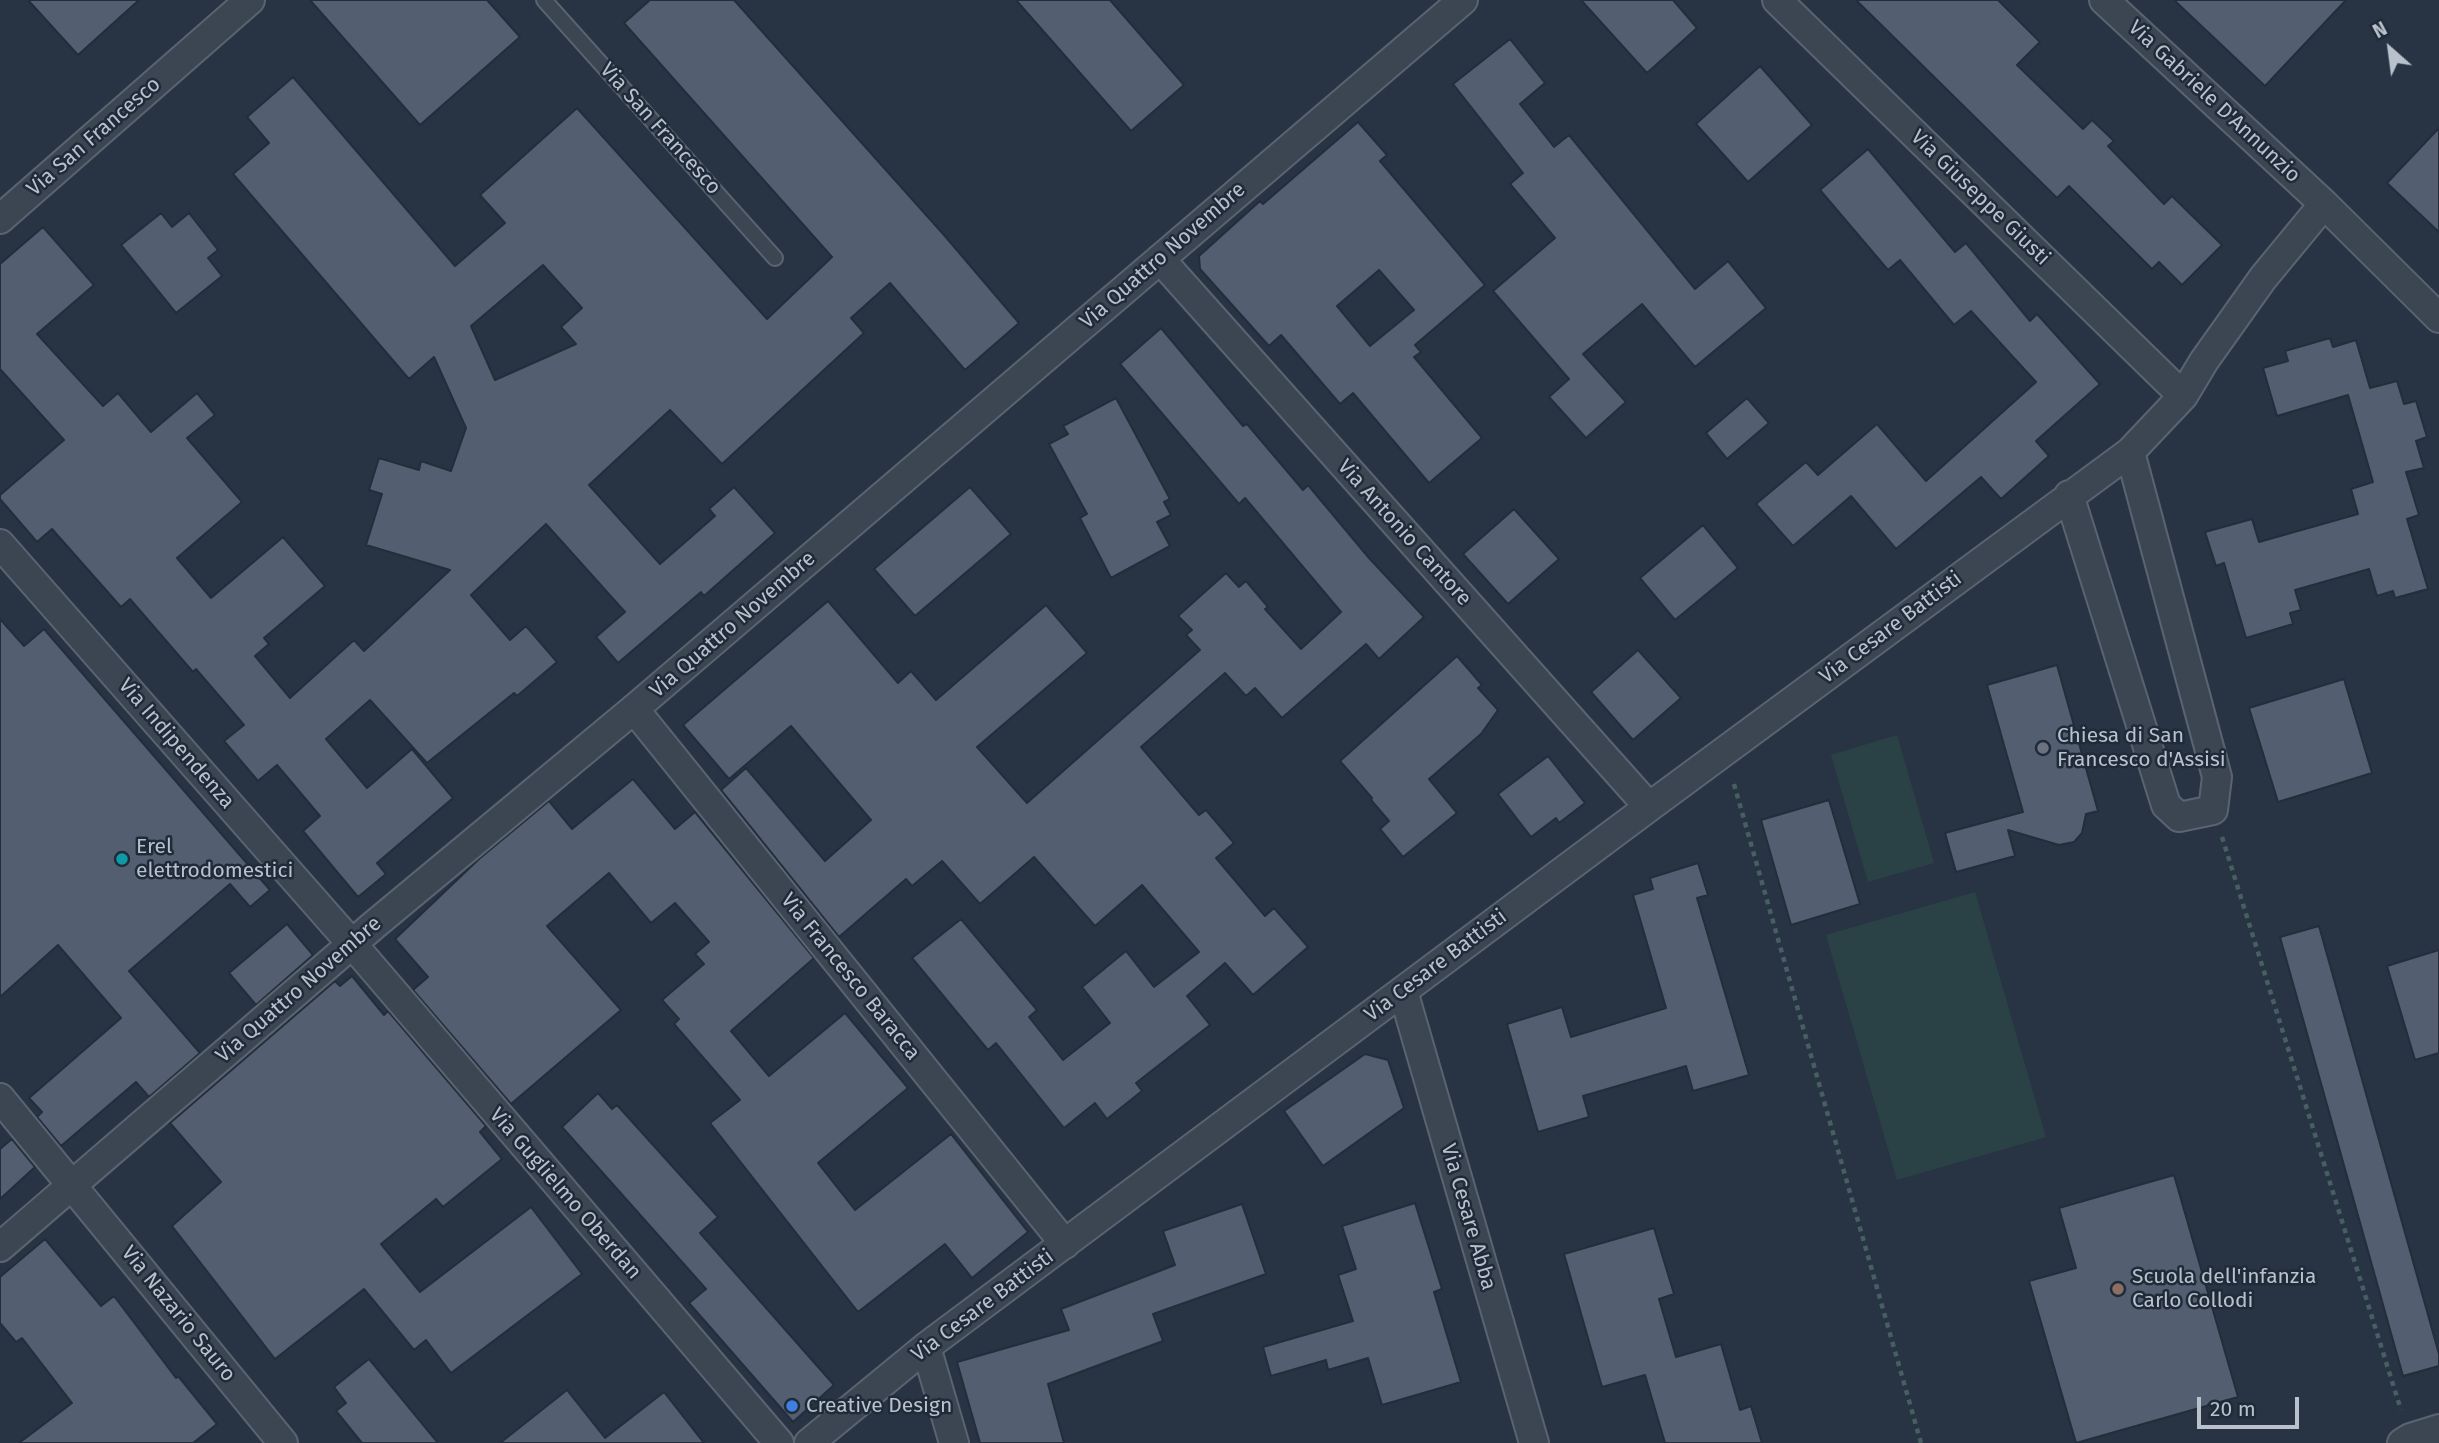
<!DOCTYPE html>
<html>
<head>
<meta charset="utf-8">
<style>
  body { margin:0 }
  #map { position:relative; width:2439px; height:1443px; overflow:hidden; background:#283444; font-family:"Fira Sans",sans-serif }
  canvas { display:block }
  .north { position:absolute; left:2355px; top:14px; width:70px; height:70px; -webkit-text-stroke:5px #202b39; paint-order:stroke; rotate:332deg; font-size:19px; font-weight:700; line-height:28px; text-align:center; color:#b9c1cd }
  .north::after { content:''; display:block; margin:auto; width:24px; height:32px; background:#b9c1cd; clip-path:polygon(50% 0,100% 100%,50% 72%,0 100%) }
  .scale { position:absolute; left:2197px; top:1397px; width:102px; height:32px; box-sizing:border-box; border:4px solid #b9c1cd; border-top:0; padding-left:9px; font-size:21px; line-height:24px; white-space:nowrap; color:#b9c1cd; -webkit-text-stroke:5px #202b39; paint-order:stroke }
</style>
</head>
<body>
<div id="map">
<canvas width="2439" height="1443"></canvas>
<div class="north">N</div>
<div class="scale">20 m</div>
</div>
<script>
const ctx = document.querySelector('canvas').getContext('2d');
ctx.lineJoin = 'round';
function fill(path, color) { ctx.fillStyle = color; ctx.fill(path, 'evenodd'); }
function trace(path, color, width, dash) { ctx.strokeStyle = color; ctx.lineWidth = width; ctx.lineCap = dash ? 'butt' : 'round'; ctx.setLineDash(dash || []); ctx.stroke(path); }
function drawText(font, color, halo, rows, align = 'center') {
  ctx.font = font + ' "Fira Sans",sans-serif'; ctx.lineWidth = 5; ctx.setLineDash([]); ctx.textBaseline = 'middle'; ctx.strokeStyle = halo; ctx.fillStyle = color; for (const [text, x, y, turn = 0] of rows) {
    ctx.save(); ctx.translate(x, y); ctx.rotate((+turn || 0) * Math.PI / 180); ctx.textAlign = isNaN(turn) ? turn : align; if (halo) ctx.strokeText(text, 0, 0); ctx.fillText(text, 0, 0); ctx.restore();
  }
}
const green = new Path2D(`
  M 1897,735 L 1934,863 L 1868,882 L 1831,755 Z
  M 1975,892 L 2046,1137 L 1897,1180 L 1826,935 Z`);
const building = new Path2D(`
  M 28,0 L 139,0 L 78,55 Z
  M 310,0 L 487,0 L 520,37 L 420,125 Z
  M 650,0 L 734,0 L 944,235 L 1019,323 L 965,370 L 890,283 L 851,318 L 864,333 L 722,464 L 670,410 L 589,485 L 660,564 L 715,516 L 709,509 L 734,487 L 775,533 L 704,596 L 701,592 L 618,663 L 596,637 L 625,612 L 546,524 L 471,595 L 510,640 L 526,626 L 557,662 L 517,696 L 514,693 L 427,763 L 370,700 L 326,739 L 367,788 L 412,749 L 453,798 L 377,863 L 386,874 L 358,897 L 303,831 L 320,816 L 277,765 L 258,781 L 224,741 L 244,725 L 196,669 L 193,672 L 130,599 L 121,607 L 52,529 L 37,542 L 0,499 L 0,495 L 64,440 L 0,369 L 0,264 L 43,227 L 94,285 L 37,334 L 103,406 L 118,393 L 151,432 L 197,393 L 215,415 L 187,438 L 242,502 L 177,558 L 211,598 L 283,537 L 325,586 L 264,638 L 269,644 L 255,656 L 290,698 L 354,640 L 364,651 L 450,570 L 366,545 L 382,494 L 369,490 L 379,458 L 419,470 L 421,461 L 451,471 L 466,428 L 434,357 L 409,379 L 233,174 L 269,143 L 247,117 L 293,77 L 455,266 L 505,223 L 480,195 L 577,108 L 767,319 L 832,257 L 624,23 ZM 543,265 L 582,308 L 561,327 L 576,344 L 495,380 L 471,326 Z
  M 1016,0 L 1110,0 L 1184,85 L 1131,131 Z
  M 1581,0 L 1673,0 L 1697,28 L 1647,73 Z
  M 1856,0 L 1998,0 L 2040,42 L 2017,65 L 2083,129 L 2092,120 L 2114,141 L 2108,146 L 2164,204 L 2172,196 L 2222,245 L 2182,285 L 2159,262 L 2152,269 L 2069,186 L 2057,198 Z
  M 2174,0 L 2346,0 L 2265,86 Z
  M 1510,39 L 1545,83 L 1520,104 L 1554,147 L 1569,135 L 1695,289 L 1728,261 L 1766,308 L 1695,367 L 1642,304 L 1583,354 L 1626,402 L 1586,438 L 1549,397 L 1569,379 L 1493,291 L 1555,238 L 1510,184 L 1523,173 L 1453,84 Z
  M 1760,66 L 1812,125 L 1748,182 L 1696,124 Z
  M 1358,122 L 1387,155 L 1380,161 L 1485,285 L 1415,345 L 1421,352 L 1414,357 L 1482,438 L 1429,483 L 1353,393 L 1340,404 L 1281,335 L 1269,346 L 1200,269 L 1199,256 L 1260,201 L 1263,204 ZM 1379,270 L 1414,310 L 1370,346 L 1337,306 Z
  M 2439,128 L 2439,232 L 2387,183 Z
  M 1868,149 L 1955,252 L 1966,243 L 2030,321 L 2037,314 L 2100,384 L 2036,441 L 2049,456 L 2001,499 L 1981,477 L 1896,549 L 1851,496 L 1793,546 L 1756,504 L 1806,462 L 1818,475 L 1877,424 L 1926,481 L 2036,382 L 1971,311 L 1954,325 L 1900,260 L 1888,270 L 1820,190 Z
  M 161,213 L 172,227 L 189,213 L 218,250 L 208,258 L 222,276 L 176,313 L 121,245 Z
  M 1161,328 L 1243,426 L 1247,424 L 1303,490 L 1308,485 L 1369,558 L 1424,617 L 1379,659 L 1366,644 L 1282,718 L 1255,688 L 1246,696 L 1225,673 L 1141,747 L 1199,815 L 1206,810 L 1234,843 L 1216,858 L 1265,916 L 1274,908 L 1308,947 L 1253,995 L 1225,963 L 1187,996 L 1210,1025 L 1136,1083 L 1142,1091 L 1107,1119 L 1095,1103 L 1064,1128 L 996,1043 L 988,1050 L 912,958 L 961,919 L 1037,1010 L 1029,1017 L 1063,1060 L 1110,1023 L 1082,987 L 1126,951 L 1154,987 L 1199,952 L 1142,885 L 1095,926 L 1034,857 L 980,904 L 942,861 L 912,886 L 906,879 L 839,937 L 721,790 L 746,768 L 825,861 L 871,820 L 791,726 L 729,779 L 683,725 L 828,601 L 898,683 L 911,671 L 936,700 L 1046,605 L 1087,653 L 977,747 L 1027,803 L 1200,650 L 1186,635 L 1192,630 L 1178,616 L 1226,573 L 1239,587 L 1246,581 L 1268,607 L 1265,609 L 1301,649 L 1341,612 L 1245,498 L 1239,504 L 1120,364 Z
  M 2330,338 L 2333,347 L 2356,340 L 2370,388 L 2397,381 L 2404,404 L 2416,401 L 2427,437 L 2416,441 L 2424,468 L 2406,472 L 2419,515 L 2407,519 L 2428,589 L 2395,598 L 2393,591 L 2377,596 L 2369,569 L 2295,590 L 2301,610 L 2290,613 L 2293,624 L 2246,638 L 2224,563 L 2216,566 L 2205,532 L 2252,519 L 2259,542 L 2358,514 L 2351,489 L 2373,482 L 2348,395 L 2277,416 L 2263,368 L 2288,361 L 2285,351 Z
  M 1116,398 L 1170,499 L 1164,502 L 1171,515 L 1157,522 L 1170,546 L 1111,578 L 1080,518 L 1087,514 L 1049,444 L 1068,434 L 1063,426 Z
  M 1747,398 L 1769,423 L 1727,459 L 1706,433 Z
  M 970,487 L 1011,534 L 915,616 L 874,569 Z
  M 1514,509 L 1559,559 L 1508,604 L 1463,554 Z
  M 1703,525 L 1738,568 L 1675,620 L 1640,578 Z
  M 0,619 L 24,646 L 44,629 L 270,890 L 250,907 L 230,884 L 129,971 L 200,1053 L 149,1097 L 136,1082 L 61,1146 L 37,1117 L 42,1112 L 29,1098 L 121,1018 L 58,945 L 0,997 Z
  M 1638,650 L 1681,698 L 1633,740 L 1591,692 Z
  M 1457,656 L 1482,685 L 1478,688 L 1498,710 L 1481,734 L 1429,779 L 1457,813 L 1403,857 L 1380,829 L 1389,821 L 1371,800 L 1372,798 L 1340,761 Z
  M 2057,665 L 2098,811 L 2086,814 L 2082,833 L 2074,842 L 2059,845 L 2008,830 L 2015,856 L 1956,872 L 1945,833 L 2023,812 L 1987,685 Z
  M 2344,679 L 2372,773 L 2278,802 L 2249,708 Z
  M 1548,756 L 1585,803 L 1559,823 L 1556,818 L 1531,837 L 1498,794 Z
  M 633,779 L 675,829 L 695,812 L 814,958 L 731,1031 L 769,1076 L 845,1013 L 908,1088 L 818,1163 L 855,1210 L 951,1134 L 1028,1232 L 972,1278 L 945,1244 L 858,1312 L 710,1123 L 740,1100 L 674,1024 L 679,1019 L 662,1000 L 704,964 L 695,954 L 709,942 L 675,903 L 651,923 L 609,873 L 547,926 L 621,1010 L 511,1104 L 413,990 L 428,977 L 395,939 L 479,859 L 549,801 L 572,829 Z
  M 1829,800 L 1860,904 L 1791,925 L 1761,820 Z
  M 1698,863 L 1708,895 L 1697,898 L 1749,1075 L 1693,1091 L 1686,1066 L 1583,1096 L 1589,1117 L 1538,1132 L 1507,1024 L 1562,1007 L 1571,1037 L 1666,1008 L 1633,895 L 1653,889 L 1650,878 Z
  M 287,924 L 313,955 L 256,1005 L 229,973 Z
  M 2319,926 L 2439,1354 L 2439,1366 L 2403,1376 L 2280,937 Z
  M 2439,950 L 2439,1053 L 2415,1060 L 2387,966 Z
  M 352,976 L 384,1015 L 388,1011 L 486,1126 L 480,1132 L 502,1159 L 443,1207 L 436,1199 L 381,1244 L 420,1292 L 531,1207 L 582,1274 L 451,1373 L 426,1340 L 414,1350 L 364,1289 L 275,1359 L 172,1226 L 221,1182 L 170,1123 L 335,981 L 340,986 Z
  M 1365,1054 L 1388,1060 L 1404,1108 L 1323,1166 L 1284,1111 Z
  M 598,1093 L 612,1109 L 617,1105 L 718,1217 L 700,1233 L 834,1385 L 793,1422 L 689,1303 L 706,1289 L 562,1127 Z
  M 12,1139 L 35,1167 L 0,1199 L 0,1149 Z
  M 2174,1175 L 2238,1397 L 2076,1443 L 2029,1281 L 2076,1268 L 2059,1208 Z
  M 1415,1203 L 1442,1289 L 1434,1292 L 1461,1382 L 1382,1405 L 1368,1358 L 1328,1370 L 1326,1360 L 1271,1376 L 1263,1347 L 1353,1321 L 1338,1275 L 1356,1269 L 1342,1226 Z
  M 1242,1204 L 1266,1274 L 1153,1314 L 1163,1341 L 1048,1384 L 1064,1443 L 980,1443 L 957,1362 L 1069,1330 L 1061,1309 L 1175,1265 L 1163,1231 Z
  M 1654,1228 L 1674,1294 L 1659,1299 L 1676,1357 L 1721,1344 L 1740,1410 L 1751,1406 L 1762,1443 L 1665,1443 L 1645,1375 L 1602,1387 L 1564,1254 Z
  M 45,1239 L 101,1306 L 114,1296 L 176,1378 L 178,1376 L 217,1424 L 193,1443 L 19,1443 L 72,1403 L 22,1338 L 16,1342 L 0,1323 L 0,1277 Z
  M 369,1359 L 438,1443 L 362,1443 L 336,1411 L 346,1403 L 334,1387 Z
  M 567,1390 L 605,1438 L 664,1392 L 704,1443 L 500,1443 Z`);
const path = new Path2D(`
  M 1734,784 L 1921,1443
  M 2222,837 L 2401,1410`);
const service = new Path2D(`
  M 544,0 L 775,258`);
const minor = new Path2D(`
  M 1777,0 L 2183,396
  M 2104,0 L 2324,204 L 2439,318
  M 0,219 L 250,0
  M 1160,259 L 1649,807
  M 2069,495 L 2166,805 L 2179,817 L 2213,810 L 2217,777 L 2130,452
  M 0,544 L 366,960 L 779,1443
  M 634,709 L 1065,1244
  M 1403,991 L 1534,1443
  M 0,1098 L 283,1443
  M 0,1247 L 374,925 L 634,709 L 1463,0
  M 926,1347 L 954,1443
  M 809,1443 L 926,1347 L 1649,807 L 2130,452 L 2183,396 L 2204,361 L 2263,278 L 2324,204
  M 2402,1443 L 2410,1438 L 2439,1429`);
const markers = [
  [2043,748,7,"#6b7280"],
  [122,859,7,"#0f9aa8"],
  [2118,1289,7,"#8d6e63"],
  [792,1406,7,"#3f7fe0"]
];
const streetNames = [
  ["Via Gabriele D'Annunzio",2214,102,43],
  ["Via San Francesco",660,129,48],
  ["Via San Francesco",94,137,-41],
  ["Via Giuseppe Giusti",1980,198,44],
  ["Via Quattro Novembre",1163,256,-41],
  ["Via Antonio Cantore",1404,533,48],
  ["Via Quattro Novembre",733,625,-41],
  ["Via Cesare Battisti",1891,628,-37],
  ["Via Indipendenza",176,744,49],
  ["Via Cesare Battisti",1436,966,-37],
  ["Via Francesco Baracca",850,977,51],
  ["Via Quattro Novembre",299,990,-41],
  ["Via Guglielmo Oberdan",565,1194,49],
  ["Via Cesare Abba",1468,1217,74],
  ["Via Cesare Battisti",983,1306,-37],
  ["Via Nazario Sauro",178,1314,51]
];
const poiNames = [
  ["Chiesa di San",2057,736],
  ["Francesco d'Assisi",2057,760],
  ["Erel",136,847],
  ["elettrodomestici",136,871],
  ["Scuola dell'infanzia",2132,1277],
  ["Carlo Collodi",2132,1301],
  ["Creative Design",806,1406]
];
fill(green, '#2a4245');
fill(building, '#535f71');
trace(building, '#232d3b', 2);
trace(service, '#5a6471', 18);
trace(minor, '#5a6471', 32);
trace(path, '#485f61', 4.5, [5, 5]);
trace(service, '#3c4653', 14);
trace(minor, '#3c4653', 28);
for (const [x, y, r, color] of markers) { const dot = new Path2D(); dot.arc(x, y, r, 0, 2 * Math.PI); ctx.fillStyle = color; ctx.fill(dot); trace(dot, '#202b39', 2.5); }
drawText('21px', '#b9c1cd', '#202b39', streetNames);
drawText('21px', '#b9c1cd', '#202b39', poiNames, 'left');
</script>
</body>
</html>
